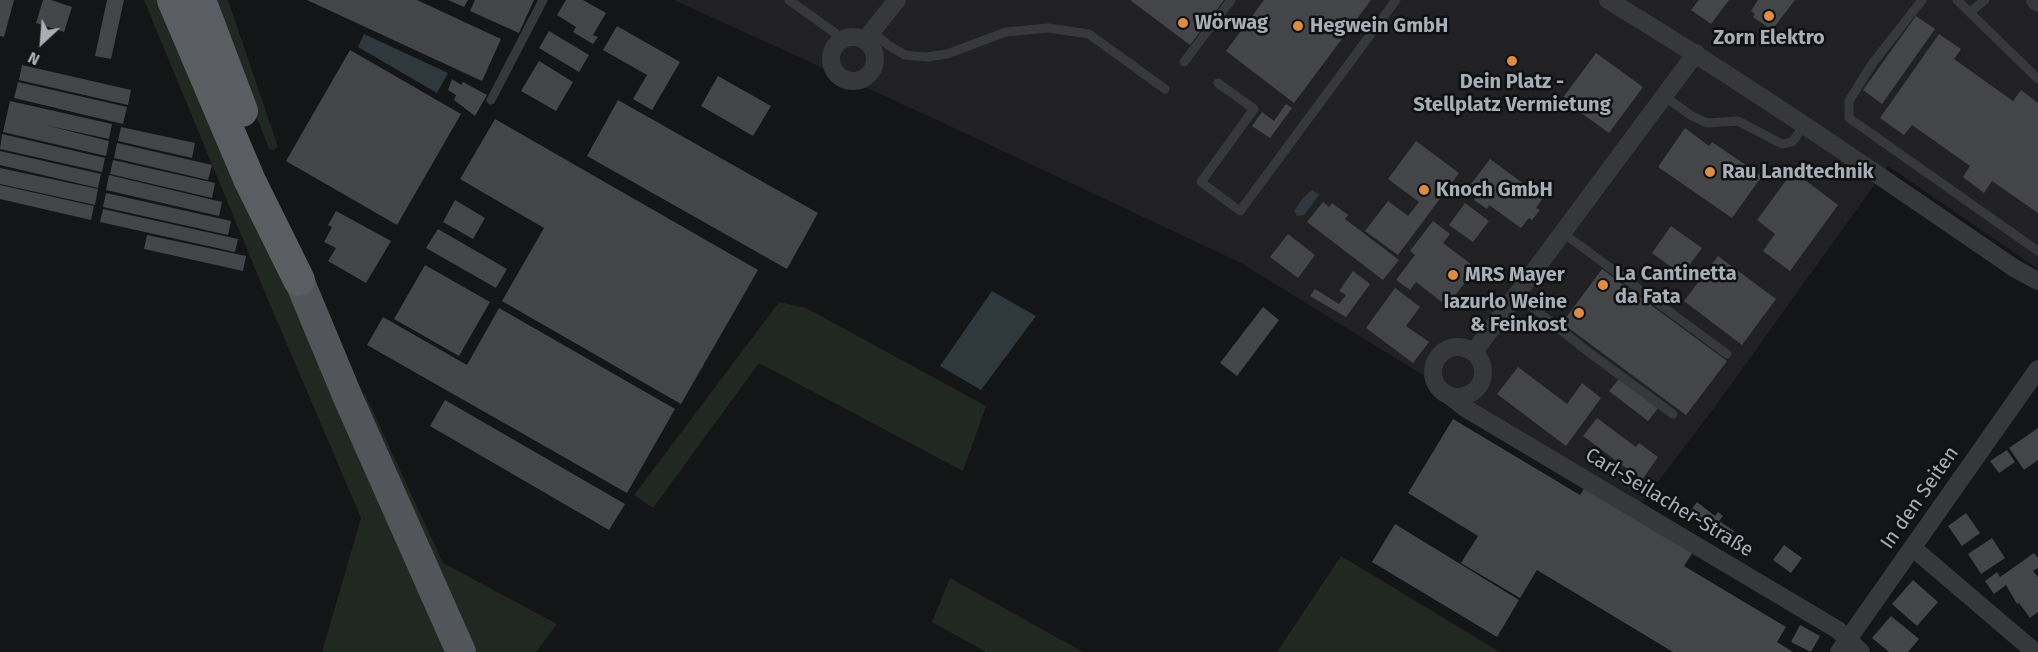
<!DOCTYPE html>
<html>
<head>
<meta charset="utf-8">
<style>
  body { margin:0 }
  #map { position:relative; width:2038px; height:652px; overflow:hidden; background:#141516; font-family:"Fira Sans",sans-serif }
  canvas { display:block }
  .north { position:absolute; left:12px; top:12px; width:60px; height:60px; -webkit-text-stroke:4px #0f1011; paint-order:stroke; rotate:206deg; font-size:16px; font-weight:700; line-height:24px; text-align:center; color:#a8aeb5 }
  .north::after { content:''; display:block; margin:auto; width:21px; height:27px; background:#a8aeb5; clip-path:polygon(50% 0,100% 100%,50% 72%,0 100%) }
</style>
</head>
<body>
<div id="map">
<canvas width="2038" height="652"></canvas>
<div class="north">N</div>
</div>
<script>
const ctx = document.querySelector('canvas').getContext('2d');
ctx.lineJoin = 'round';
function fill(path, color) { ctx.fillStyle = color; ctx.fill(path, 'evenodd'); }
function trace(path, color, width, dash) { ctx.strokeStyle = color; ctx.lineWidth = width; ctx.lineCap = dash ? 'butt' : 'round'; ctx.setLineDash(dash || []); ctx.stroke(path); }
function drawText(font, color, halo, rows, align = 'center') {
  ctx.font = font + ' "Fira Sans",sans-serif'; ctx.lineWidth = 5; ctx.setLineDash([]); ctx.textBaseline = 'middle'; ctx.strokeStyle = halo; ctx.fillStyle = color; for (const [text, x, y, turn = 0] of rows) {
    ctx.save(); ctx.translate(x, y); ctx.rotate((+turn || 0) * Math.PI / 180); ctx.textAlign = isNaN(turn) ? turn : align; if (halo) ctx.strokeText(text, 0, 0); ctx.fillText(text, 0, 0); ctx.restore();
  }
}
const built = new Path2D(`
  M 674,0 L 2038,0 L 2038,269 L 1888,166 L 1714,408 L 1641,504 L 1473,406 L 1241,263 L 939,121 Z`);
const green = new Path2D(`
  M 144,0 L 161,0 L 449,652 L 322,652 L 361,518 L 266,295 Z
  M 212,0 L 228,0 L 278,147 L 274,150 L 269,149 Z
  M 779,302 L 806,308 L 986,406 L 963,471 L 759,363 L 653,508 L 634,495 Z
  M 360,392 L 365,394 L 443,563 L 557,624 L 536,652 L 475,652 Z
  M 1341,556 L 1500,652 L 1277,652 Z
  M 950,578 L 1083,652 L 986,652 L 932,622 Z`);
const water = new Path2D(`
  M 364,34 L 448,73 L 437,93 L 358,47 Z
  M 1312,190 L 1319,195 L 1304,215 L 1297,216 L 1294,211 L 1303,198 Z
  M 992,291 L 1036,316 L 981,390 L 940,366 Z`);
const building = new Path2D(`
  M 0,0 L 14,0 L 4,37 L 0,36 Z
  M 43,0 L 51,0 L 72,7 L 64,32 L 36,23 Z
  M 107,0 L 124,0 L 111,59 L 95,56 Z
  M 307,0 L 417,0 L 501,39 L 482,81 Z
  M 448,0 L 468,0 L 464,7 Z
  M 475,0 L 534,0 L 519,33 L 470,11 Z
  M 566,0 L 583,0 L 606,13 L 593,35 L 598,37 L 593,44 L 573,32 L 576,27 L 557,15 Z
  M 1130,0 L 1224,0 L 1190,45 Z
  M 1264,0 L 1371,0 L 1294,103 L 1226,51 Z
  M 1699,0 L 1729,0 L 1711,24 L 1691,10 Z
  M 1758,0 L 1795,0 L 1772,30 L 1753,17 L 1755,14 L 1751,11 Z
  M 1916,16 L 1935,29 L 1882,104 L 1863,90 Z
  M 617,26 L 680,62 L 652,110 L 633,99 L 647,75 L 603,50 Z
  M 549,31 L 589,55 L 579,72 L 539,48 Z
  M 1939,34 L 1961,49 L 1954,59 L 2013,101 L 2021,90 L 2038,103 L 2038,213 L 1992,181 L 1984,193 L 1963,177 L 1970,166 L 1912,125 L 1904,135 L 1880,118 Z
  M 350,50 L 461,114 L 397,225 L 286,161 Z
  M 1596,53 L 1643,87 L 1609,133 L 1562,99 Z
  M 539,61 L 573,82 L 556,111 L 521,91 Z
  M 22,65 L 131,90 L 128,105 L 19,80 Z
  M 718,76 L 771,106 L 753,136 L 701,106 Z
  M 452,79 L 461,85 L 463,82 L 487,95 L 475,116 L 454,100 L 456,95 L 448,90 Z
  M 18,82 L 127,107 L 123,124 L 14,98 Z
  M 618,100 L 818,213 L 787,269 L 587,156 Z
  M 10,101 L 112,124 L 109,139 L 45,125 L 109,141 L 106,156 L 3,132 Z
  M 1286,104 L 1292,108 L 1270,138 L 1252,126 L 1262,112 L 1274,121 Z
  M 495,119 L 758,270 L 681,404 L 502,301 L 544,228 L 460,179 Z
  M 121,127 L 195,143 L 192,158 L 118,141 Z
  M 1685,128 L 1709,146 L 1712,142 L 1762,176 L 1732,218 L 1658,167 Z
  M 2,134 L 105,158 L 102,172 L 0,149 Z
  M 1416,141 L 1459,173 L 1398,255 L 1365,231 L 1388,201 L 1408,216 L 1419,202 L 1388,179 Z
  M 117,143 L 212,165 L 208,180 L 114,158 Z
  M 0,151 L 101,174 L 98,188 L 0,165 Z
  M 1490,159 L 1543,198 L 1536,208 L 1540,210 L 1532,220 L 1529,218 L 1521,228 L 1489,205 L 1487,209 L 1474,200 L 1477,195 L 1468,188 Z
  M 113,160 L 215,183 L 212,198 L 110,174 Z
  M 0,168 L 98,189 L 95,205 L 0,184 Z
  M 1793,171 L 1838,205 L 1790,271 L 1763,251 L 1775,234 L 1757,220 Z
  M 109,175 L 222,202 L 219,216 L 106,190 Z
  M 0,185 L 94,206 L 91,220 L 0,199 Z
  M 106,193 L 231,221 L 228,235 L 103,207 Z
  M 455,200 L 485,218 L 473,239 L 443,222 Z
  M 1323,202 L 1329,207 L 1332,203 L 1348,215 L 1345,219 L 1399,260 L 1383,280 L 1307,222 Z
  M 1465,203 L 1489,221 L 1473,242 L 1449,225 Z
  M 103,209 L 238,239 L 235,252 L 100,222 Z
  M 336,211 L 391,241 L 366,283 L 328,261 L 336,248 L 324,242 L 332,227 L 328,225 Z
  M 1433,221 L 1450,234 L 1443,243 L 1476,268 L 1447,306 L 1416,282 L 1410,290 L 1396,280 L 1415,255 L 1410,251 Z
  M 1671,226 L 1702,248 L 1682,275 L 1652,253 Z
  M 438,229 L 507,269 L 496,288 L 426,248 Z
  M 1288,234 L 1315,255 L 1298,278 L 1270,257 Z
  M 147,235 L 246,256 L 243,271 L 144,249 Z
  M 1718,256 L 1776,299 L 1742,345 L 1684,301 Z
  M 425,265 L 490,302 L 459,356 L 394,319 Z
  M 1602,269 L 1727,361 L 1686,415 L 1562,323 Z
  M 1353,271 L 1370,284 L 1346,317 L 1310,296 L 1315,289 L 1339,304 L 1346,295 L 1339,291 Z
  M 1395,288 L 1420,307 L 1406,326 L 1429,342 L 1413,363 L 1366,328 Z
  M 1263,307 L 1279,320 L 1237,376 L 1220,363 Z
  M 499,308 L 675,409 L 627,493 L 367,345 L 383,317 L 467,365 Z
  M 1518,367 L 1567,404 L 1582,383 L 1601,398 L 1566,446 L 1497,394 Z
  M 1619,379 L 1658,408 L 1648,421 L 1609,391 Z
  M 445,400 L 625,504 L 609,530 L 430,426 Z
  M 1597,418 L 1636,447 L 1639,443 L 1658,457 L 1642,480 L 1583,436 Z
  M 1453,419 L 1580,495 L 1585,487 L 1693,552 L 1684,566 L 1786,627 L 1777,642 L 1793,652 L 1673,652 L 1537,570 L 1520,598 L 1461,563 L 1478,536 L 1408,493 Z
  M 2038,428 L 2038,460 L 2024,470 L 2009,448 Z
  M 2007,450 L 2015,462 L 1999,473 L 1990,461 Z
  M 1697,502 L 1715,516 L 1718,512 L 1723,516 L 1719,521 L 1734,531 L 1725,542 L 1688,514 Z
  M 1966,513 L 1980,533 L 1962,546 L 1948,526 Z
  M 1395,524 L 1519,600 L 1497,637 L 1372,562 Z
  M 1992,538 L 2005,558 L 1981,574 L 1968,554 Z
  M 1784,545 L 1802,558 L 1791,573 L 1773,560 Z
  M 2034,553 L 2038,558 L 2038,568 L 2033,571 L 2038,577 L 2038,612 L 2030,618 L 2019,603 L 2017,604 L 2006,585 L 1994,594 L 1985,581 L 1997,572 L 2000,577 Z
  M 1913,580 L 1938,602 L 1917,626 L 1892,604 Z
  M 1891,616 L 1919,639 L 1908,652 L 1889,652 L 1872,638 Z
  M 1800,625 L 1820,636 L 1811,652 L 1791,642 Z`);
const service = new Path2D(`
  M 789,0 L 835,33 L 841,41
  M 1922,0 L 1872,64 L 1849,101 L 1849,118 L 2038,251
  M 1957,0 L 2038,79
  M 1970,12 L 1985,0
  M 872,31 L 888,45 L 905,55 L 927,57 L 947,54 L 1006,32 L 1048,28 L 1089,34 L 1165,89
  M 1184,62 L 1231,0
  M 1218,83 L 1254,109 L 1201,182 L 1240,211 L 1396,0
  M 1665,97 L 1692,116 L 1707,123 L 1738,121 L 1782,144 L 1792,142 L 1805,125
  M 491,100 L 543,0
  M 1563,233 L 1727,354
  M 1517,295 L 1587,351 L 1673,414`);
const minor = new Path2D(`
  M 1608,0 C 1747,84 1880,176 2014,268 L 2038,281
  M 2035,0 L 2038,3
  M831 59a22 22 0 1 1 44 0a22 22 0 1 1-44 0Z
  M 865,40 L 897,0
  M1433 372a25 25 0 1 1 50 0a25 25 0 1 1-50 0Z
  M 1474,352 L 1696,53
  M 1451,397 L 1465,408 L 1838,630 L 1861,652
  M 1913,548 L 2035,652
  M 1839,652 L 2038,369`);
const primary = new Path2D(`
  M 299,280 L 349,400 L 461,652`);
const trunk = new Path2D(`
  M 173,0 L 250,181 L 299,280
  M 200,0 L 242,111`);
const markers = [
  [1769,16,6,"#dc8c46"],
  [1183,23,6,"#dc8c46"],
  [1298,26,6,"#dc8c46"],
  [1512,61,6,"#dc8c46"],
  [1710,172,6,"#dc8c46"],
  [1424,190,6,"#dc8c46"],
  [1453,275,6,"#dc8c46"],
  [1603,285,6,"#dc8c46"],
  [1579,313,6,"#dc8c46"]
];
const poiNames = [
  ["Wörwag",1195,23],
  ["Hegwein GmbH",1310,26],
  ["Zorn Elektro",1769,38,"center"],
  ["Dein Platz -",1512,82,"center"],
  ["Stellplatz Vermietung",1512,105,"center"],
  ["Rau Landtechnik",1722,172],
  ["Knoch GmbH",1436,190],
  ["La Cantinetta",1615,274],
  ["da Fata",1615,297],
  ["MRS Mayer",1465,275],
  ["Iazurlo Weine",1567,302,"right"],
  ["& Feinkost",1567,325,"right"]
];
const streetNames = [
  ["In den Seiten",1920,498,-55],
  ["Carl-Seilacher-Straße",1669,503,31]
];
fill(built, '#212123');
fill(green, '#212821');
fill(water, '#2f393d');
fill(building, '#444549');
trace(service, '#36383a', 9);
trace(minor, '#36383a', 18);
trace(primary, '#525559', 30);
trace(trunk, '#5a5e62', 32);
for (const [x, y, r, color] of markers) { const dot = new Path2D(); dot.arc(x, y, r, 0, 2 * Math.PI); ctx.fillStyle = color; ctx.fill(dot); trace(dot, '#0f1011', 2); }
drawText('bold 20px', '#a8aeb5', '#0f1011', poiNames, 'left');
drawText('20px', '#a8aeb5', '#0f1011', streetNames);
</script>
</body>
</html>
